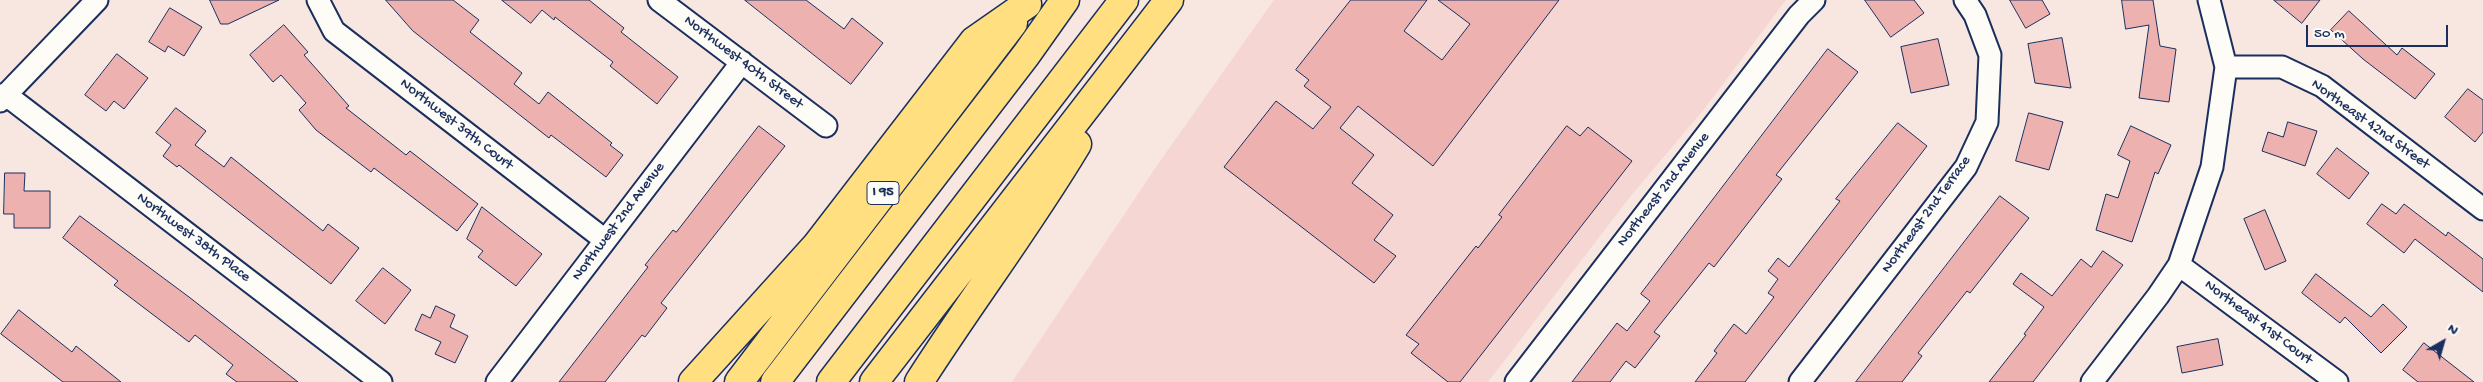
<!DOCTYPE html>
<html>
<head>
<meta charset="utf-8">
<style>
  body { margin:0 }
  #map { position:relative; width:2483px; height:382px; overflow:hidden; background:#f8e6e1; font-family:"Gochi Hand",sans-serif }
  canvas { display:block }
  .north { position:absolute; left:2418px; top:317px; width:50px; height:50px; -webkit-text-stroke:4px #fdfcf7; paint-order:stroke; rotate:38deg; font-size:14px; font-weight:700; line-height:20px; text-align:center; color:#1b2f5e }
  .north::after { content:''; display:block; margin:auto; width:18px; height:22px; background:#1b2f5e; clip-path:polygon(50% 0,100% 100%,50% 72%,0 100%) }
  .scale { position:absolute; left:2306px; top:25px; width:142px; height:22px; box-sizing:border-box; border:2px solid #1b2f5e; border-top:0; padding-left:6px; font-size:15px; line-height:18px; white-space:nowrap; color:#1b2f5e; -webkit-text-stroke:4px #fdfcf7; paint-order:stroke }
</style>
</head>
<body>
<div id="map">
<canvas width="2483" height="382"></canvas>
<div class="north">N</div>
<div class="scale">50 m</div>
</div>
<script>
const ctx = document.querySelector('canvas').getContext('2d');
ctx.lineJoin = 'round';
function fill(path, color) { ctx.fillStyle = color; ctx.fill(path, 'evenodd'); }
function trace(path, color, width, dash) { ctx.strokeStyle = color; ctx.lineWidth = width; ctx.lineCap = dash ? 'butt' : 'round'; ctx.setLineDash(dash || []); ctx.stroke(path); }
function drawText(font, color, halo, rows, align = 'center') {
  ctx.font = font + ' "Gochi Hand",sans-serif'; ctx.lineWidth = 4.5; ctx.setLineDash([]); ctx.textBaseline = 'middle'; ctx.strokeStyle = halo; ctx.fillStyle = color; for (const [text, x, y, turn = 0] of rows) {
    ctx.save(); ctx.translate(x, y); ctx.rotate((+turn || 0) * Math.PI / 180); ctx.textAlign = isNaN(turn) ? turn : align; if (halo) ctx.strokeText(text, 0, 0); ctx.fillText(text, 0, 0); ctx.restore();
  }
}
const built = new Path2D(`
  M 1274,0 L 1786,0 L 1705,108 L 1630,197 L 1488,382 L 1012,382 L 1158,164 Z`);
const building = new Path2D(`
  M 210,0 L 279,0 L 228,24 L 221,24 Z
  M 386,0 L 453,0 L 479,20 L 470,32 L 522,73 L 514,84 L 539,104 L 548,92 L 612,143 L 610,145 L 623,155 L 606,177 L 551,135 L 549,138 L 413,31 Z
  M 502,0 L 589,0 L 624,28 L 621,32 L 678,77 L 657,104 L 610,66 L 613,62 L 555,17 L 554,20 L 542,10 L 531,23 Z
  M 745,0 L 806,0 L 844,29 L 852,18 L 883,43 L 851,84 Z
  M 1351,0 L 1427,0 L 1404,31 L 1442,60 L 1470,24 L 1438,0 L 1559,0 L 1433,166 L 1358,106 L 1340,128 L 1374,155 L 1352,183 L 1393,215 L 1374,240 L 1396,256 L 1374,283 L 1224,167 L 1276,101 L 1313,129 L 1331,107 L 1304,86 L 1309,80 L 1296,70 Z
  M 1865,0 L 1914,0 L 1924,13 L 1891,37 Z
  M 2010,0 L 2042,0 L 2050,14 L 2026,28 Z
  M 2122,0 L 2153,0 L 2160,46 L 2176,49 L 2169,102 L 2139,98 L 2149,25 L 2126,29 Z
  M 2274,0 L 2320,0 L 2302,23 Z
  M 170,8 L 202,27 L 184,56 L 168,46 L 165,52 L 149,42 Z
  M 2349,11 L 2397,55 L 2402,48 L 2435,74 L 2415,99 L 2363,59 L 2331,30 Z
  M 284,25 L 308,52 L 304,55 L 349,106 L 346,108 L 406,155 L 410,151 L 478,204 L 457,231 L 374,168 L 371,172 L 316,130 L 299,110 L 306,103 L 281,75 L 273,82 L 250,55 Z
  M 2062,38 L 2071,88 L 2035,83 L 2028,44 Z
  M 1938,39 L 1949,85 L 1911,93 L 1901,47 Z
  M 1828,49 L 1858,72 L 1776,175 L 1782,179 L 1714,267 L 1709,263 L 1654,332 L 1660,336 L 1635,368 L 1626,361 L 1610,382 L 1572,382 L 1617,323 L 1627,331 L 1650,301 L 1641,294 Z
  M 117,54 L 148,78 L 124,109 L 114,101 L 106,111 L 85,95 Z
  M 2468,89 L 2483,100 L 2483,132 L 2475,142 L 2445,117 Z
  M 176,108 L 206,131 L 195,145 L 224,167 L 231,157 L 323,231 L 328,224 L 359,248 L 331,284 L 179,165 L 177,167 L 163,156 L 171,145 L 156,133 Z
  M 2029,113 L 2063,122 L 2049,170 L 2016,161 Z
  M 2288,122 L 2317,131 L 2305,166 L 2262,151 L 2268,132 L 2283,137 Z
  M 1898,123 L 1927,146 L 1745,382 L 1695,382 L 1717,353 L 1714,351 L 1734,324 L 1746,334 L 1774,297 L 1768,293 L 1778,279 L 1768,271 L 1778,258 L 1789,267 L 1840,201 L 1836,199 Z
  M 759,126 L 785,146 L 661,303 L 667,308 L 645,337 L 642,335 L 605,382 L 559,382 L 648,267 L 645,265 L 673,230 L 676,232 Z
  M 1567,126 L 1580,136 L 1588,127 L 1632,161 L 1460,382 L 1448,382 L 1411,353 L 1419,344 L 1406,335 L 1476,246 L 1478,248 L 1502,217 L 1499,215 Z
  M 2131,126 L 2171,145 L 2158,174 L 2155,172 L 2132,242 L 2096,230 L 2106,194 L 2118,198 L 2130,161 L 2118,155 Z
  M 2337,148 L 2369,173 L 2349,199 L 2317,174 Z
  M 5,173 L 25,173 L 24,191 L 50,191 L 50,228 L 14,228 L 14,214 L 4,214 Z
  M 2000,196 L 2029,218 L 1970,293 L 1967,291 L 1918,353 L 1922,356 L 1902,382 L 1856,382 Z
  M 2382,204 L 2396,214 L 2404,204 L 2446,236 L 2448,232 L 2483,259 L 2483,292 L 2415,239 L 2404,253 L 2367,224 Z
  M 482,207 L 542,254 L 516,286 L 478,257 L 483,251 L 467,239 Z
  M 2265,210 L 2286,261 L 2265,270 L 2244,219 Z
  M 80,216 L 189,297 L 298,382 L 237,382 L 226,374 L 233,365 L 195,335 L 189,342 L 114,285 L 118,281 L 63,238 Z
  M 2103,251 L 2123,265 L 2033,382 L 1989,382 L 2026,335 L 2024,334 L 2044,307 L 2013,284 L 2021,273 L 2052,296 L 2081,259 L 2091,267 Z
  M 383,268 L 411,290 L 385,324 L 356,301 Z
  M 2316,274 L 2371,317 L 2383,304 L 2407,327 L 2381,353 L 2345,317 L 2340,323 L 2302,293 Z
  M 436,306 L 455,315 L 450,327 L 468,336 L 455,363 L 435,354 L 441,342 L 415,330 L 422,314 L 430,318 Z
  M 19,310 L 72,352 L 76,346 L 121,382 L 63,382 L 1,334 Z
  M 2218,339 L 2223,365 L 2182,373 L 2177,347 Z
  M 2424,343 L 2474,382 L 2418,382 L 2403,370 Z`);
const minor = new Path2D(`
  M 318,0 L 334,31 L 605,240
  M 659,0 L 826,126
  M 2209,0 L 2226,67 L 2282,67 L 2322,86 L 2483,209
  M 5,94 L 381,382
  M 0,101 L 97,0
  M 2179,265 L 2337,382
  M 497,382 L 742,62
  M 1516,382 L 1799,15 L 1814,0
  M 1800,382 L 1966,167 L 1987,122 L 1990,55 L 1975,15 L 1965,0
  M 2092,382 L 2158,296 L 2179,265 L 2212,167 L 2226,67`);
const highway = new Path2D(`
  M 693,382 L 816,246 L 974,41 L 1027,4
  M 739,382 L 1013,23
  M 775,382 L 1026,55 L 1065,0
  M 831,382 L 1124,0
  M 874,382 L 1169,0
  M 919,382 C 970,302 1028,226 1077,144`);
const shields = [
  [883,193,32]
];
const shieldNames = [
  ["I 95",883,193]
];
const streetNames = [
  ["Northwest 40th Street",743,63,37],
  ["Northwest 39th Court",456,125,38],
  ["Northeast 42nd Street",2370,125,36],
  ["Northeast 2nd Avenue",1664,190,-52],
  ["Northeast 2nd Terrace",1927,215,-54],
  ["Northwest 2nd Avenue",619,222,-53],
  ["Northwest 38th Place",193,238,37],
  ["Northeast 41st Court",2258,323,37]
];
fill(built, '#f5d6d2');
fill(building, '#edb1af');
trace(building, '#1b2f5e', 1);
trace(minor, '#1b2f5e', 25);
trace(highway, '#1b2f5e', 31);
trace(minor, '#fdfcf7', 21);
trace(highway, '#ffdf80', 28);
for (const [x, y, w] of shields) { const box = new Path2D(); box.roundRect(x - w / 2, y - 11.5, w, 23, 4); ctx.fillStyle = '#fdfcf7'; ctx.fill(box); trace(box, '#1b2f5e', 1); }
drawText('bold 14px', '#1b2f5e', null, shieldNames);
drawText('15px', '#1b2f5e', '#fdfcf7', streetNames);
</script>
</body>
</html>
